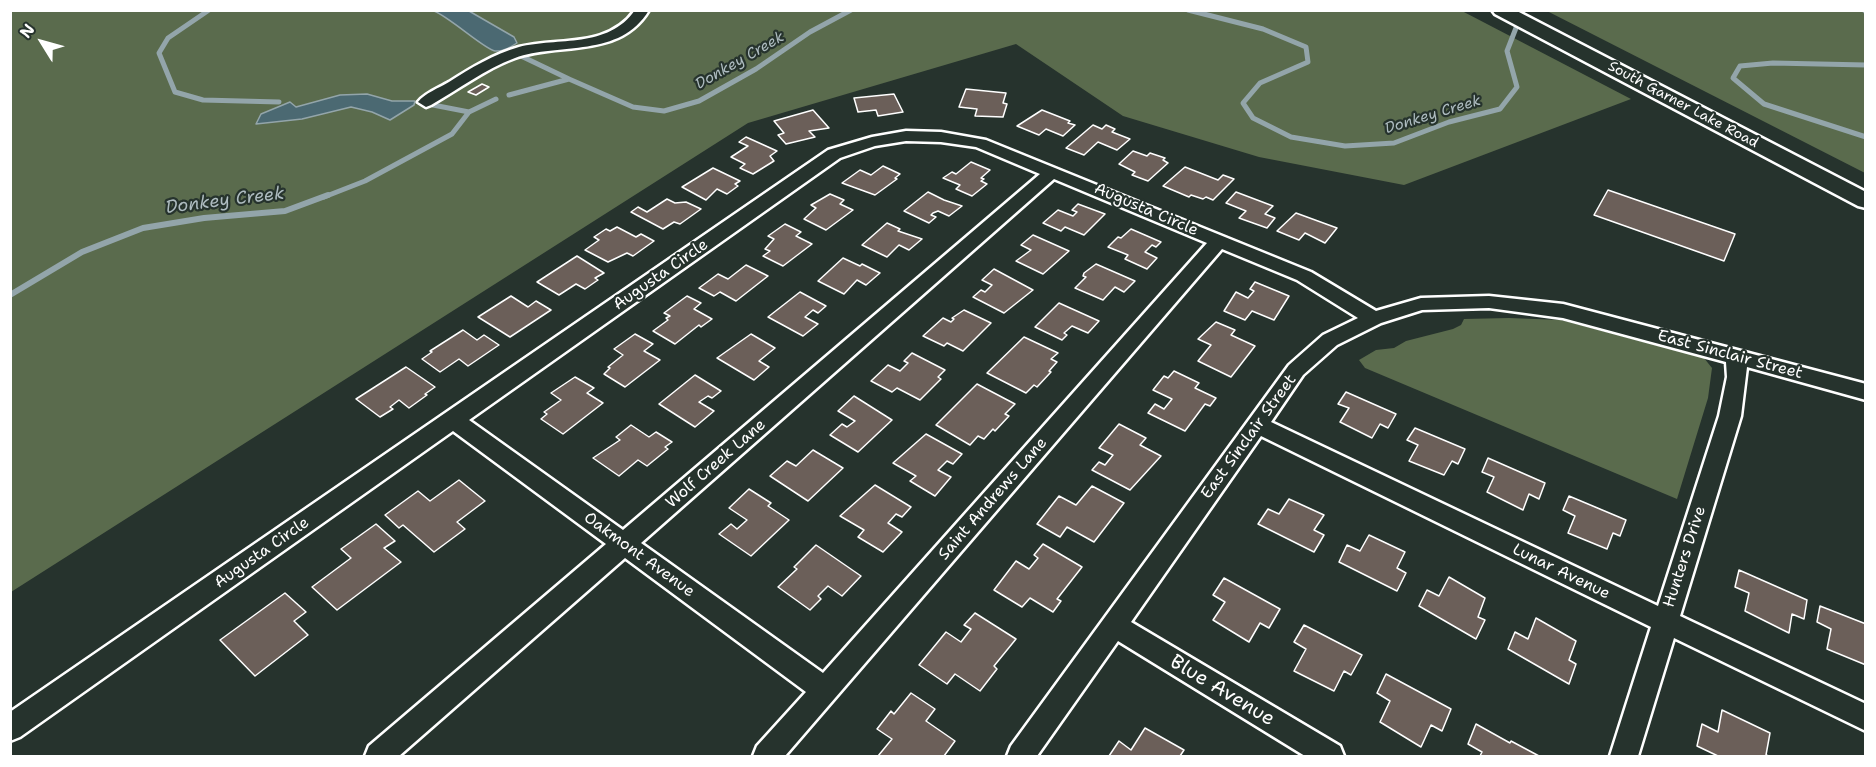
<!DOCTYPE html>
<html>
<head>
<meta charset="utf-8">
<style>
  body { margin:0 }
  #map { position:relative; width:1876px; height:767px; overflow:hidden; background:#26332d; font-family:"Shantell Sans",sans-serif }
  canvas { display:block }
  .frame { position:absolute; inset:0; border:12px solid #fff; pointer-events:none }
  .north { position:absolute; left:12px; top:12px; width:60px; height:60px; -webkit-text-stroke:4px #26332d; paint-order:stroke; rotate:307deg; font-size:16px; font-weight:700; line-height:24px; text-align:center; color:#fff }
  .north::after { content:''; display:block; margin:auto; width:21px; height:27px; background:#fff; clip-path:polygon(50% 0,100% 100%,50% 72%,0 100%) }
</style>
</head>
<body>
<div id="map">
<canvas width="1876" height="767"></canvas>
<div class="frame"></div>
<div class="north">N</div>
</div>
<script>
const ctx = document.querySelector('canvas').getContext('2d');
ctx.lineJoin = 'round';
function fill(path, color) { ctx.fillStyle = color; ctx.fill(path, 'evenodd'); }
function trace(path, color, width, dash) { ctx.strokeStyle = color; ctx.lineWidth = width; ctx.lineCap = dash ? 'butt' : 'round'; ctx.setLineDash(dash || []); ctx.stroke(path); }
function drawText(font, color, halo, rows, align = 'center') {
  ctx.font = font + ' "Shantell Sans",sans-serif'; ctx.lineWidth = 4.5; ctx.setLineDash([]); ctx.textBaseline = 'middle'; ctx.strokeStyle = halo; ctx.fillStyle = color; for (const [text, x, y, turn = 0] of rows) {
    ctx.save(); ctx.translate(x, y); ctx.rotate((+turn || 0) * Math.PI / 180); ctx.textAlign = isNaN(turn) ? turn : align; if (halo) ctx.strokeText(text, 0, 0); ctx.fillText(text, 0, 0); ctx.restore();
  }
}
const green = new Path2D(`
  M 11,11 L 1462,11 L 1631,99 L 1404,185 L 1259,157 L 1123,116 L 1016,44 L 748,123 L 11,592 Z
  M 1547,11 L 1865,11 L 1865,173 Z
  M 1509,318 L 1561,320 L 1704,358 L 1712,368 L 1708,398 L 1677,499 L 1365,368 L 1359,360 L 1376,350 L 1394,348 L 1406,341 L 1453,329 L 1461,325 L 1464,319 Z`);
const water = new Path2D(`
  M 434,11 L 469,11 L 514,37 L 517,43 C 511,47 503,52 495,51 C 484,49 451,18 434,11 Z
  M 367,94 L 392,101 L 415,101 L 414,105 L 390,120 L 372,112 L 351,107 L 302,119 L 256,124 L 261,114 L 290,102 L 296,107 L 340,95 Z`);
const streamFar1 = new Path2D(`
  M 209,10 L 168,38 L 159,53 L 175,92 L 203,100 L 279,102
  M 1188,10 L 1263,29 L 1306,47 L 1308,62 L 1260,83 L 1243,103 L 1253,118 L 1291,137 L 1345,146 L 1394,143 L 1449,122 L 1500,109 L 1517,87 L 1507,51 L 1523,10
  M 1864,10 L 1866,12
  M 521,56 L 569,79
  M 1866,65 L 1773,63 L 1740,66 L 1733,78 L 1764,104 L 1866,137
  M 509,95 L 569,79 L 633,107 L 664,111 L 699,101 L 756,69 L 810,32 L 851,10
  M 469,112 L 496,99
  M 324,197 L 365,181 L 452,134 L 469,112 L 433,105`);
const stream = new Path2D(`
  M 10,295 L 82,252 L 143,228 L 204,218 L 285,211 L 328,195`);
const building = new Path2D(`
  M 482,84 L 489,87 L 476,95 L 468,92 Z
  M 966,89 L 1006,93 L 1003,103 L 1007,104 L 1003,117 L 975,116 L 977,109 L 959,107 Z
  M 894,94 L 903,112 L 878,116 L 876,110 L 858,112 L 854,98 Z
  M 813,110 L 829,128 L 809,131 L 815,137 L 786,144 L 778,135 L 784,133 L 774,121 Z
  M 1042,110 L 1070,121 L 1068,123 L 1075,125 L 1063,136 L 1046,129 L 1039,135 L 1017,126 Z
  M 1093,125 L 1102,129 L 1106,125 L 1115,129 L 1112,132 L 1130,139 L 1117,150 L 1098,142 L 1084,155 L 1066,148 Z
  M 746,137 L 777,151 L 770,156 L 774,161 L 753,174 L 740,168 L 745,164 L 731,157 L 748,146 L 739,142 Z
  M 1133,151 L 1147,156 L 1150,153 L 1165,158 L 1163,160 L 1168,163 L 1148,181 L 1132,175 L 1135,172 L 1119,164 Z
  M 971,162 L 990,170 L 981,178 L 984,179 L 981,181 L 987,184 L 972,196 L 956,189 L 960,185 L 943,178 L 952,172 L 956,174 Z
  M 883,166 L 900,174 L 895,178 L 897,179 L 875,195 L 842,183 L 860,170 L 871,175 Z
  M 1185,167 L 1218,180 L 1223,175 L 1234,179 L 1213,200 L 1206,197 L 1203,199 L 1191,195 L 1189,197 L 1163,186 Z
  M 713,168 L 740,181 L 735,184 L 738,186 L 727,194 L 717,189 L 706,200 L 682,187 Z
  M 1608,190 L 1735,234 L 1724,261 L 1594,215 Z
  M 928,192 L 944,200 L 962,206 L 949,216 L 938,211 L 933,213 L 931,215 L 936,217 L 929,223 L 904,211 Z
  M 1236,192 L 1273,206 L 1265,214 L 1275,218 L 1267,228 L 1239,218 L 1246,211 L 1226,203 Z
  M 830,194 L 844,200 L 840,204 L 853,210 L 826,230 L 804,219 L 816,208 L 811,205 Z
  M 667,199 L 675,203 L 686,202 L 701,209 L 680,224 L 674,222 L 663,229 L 631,212 L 638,207 L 647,212 Z
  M 1078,204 L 1105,214 L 1084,235 L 1065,227 L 1061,231 L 1043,223 L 1058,210 L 1073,216 L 1077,212 L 1072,210 Z
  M 1296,213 L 1337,228 L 1325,243 L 1305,233 L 1299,240 L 1277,231 Z
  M 887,223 L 900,229 L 898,231 L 922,239 L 909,250 L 899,245 L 887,257 L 862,245 Z
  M 785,224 L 801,232 L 796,236 L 812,244 L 783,266 L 763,256 L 770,251 L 765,249 L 774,239 L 768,236 Z
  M 617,227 L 636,237 L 641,234 L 654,241 L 633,256 L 627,253 L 608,262 L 585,250 L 599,240 L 594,237 L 606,229 L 610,231 Z
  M 1131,229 L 1161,242 L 1156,247 L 1152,245 L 1145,252 L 1157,258 L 1147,269 L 1125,259 L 1128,255 L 1108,247 L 1118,237 L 1121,238 Z
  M 1033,235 L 1069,251 L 1043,274 L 1016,261 L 1031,250 L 1021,245 Z
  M 577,256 L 604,273 L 595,278 L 598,280 L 585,289 L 576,284 L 559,295 L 537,282 Z
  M 843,258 L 860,266 L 862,264 L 880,273 L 866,285 L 857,280 L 844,294 L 818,281 Z
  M 1096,264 L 1135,281 L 1124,292 L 1115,287 L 1103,300 L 1075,288 L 1086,277 L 1083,276 L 1084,273 Z
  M 746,265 L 768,276 L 736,301 L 720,292 L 714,296 L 699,288 L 718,274 L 728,279 Z
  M 994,269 L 1033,290 L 1004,313 L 973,297 L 981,290 L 985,292 L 992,285 L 982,280 Z
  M 1255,282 L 1289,296 L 1274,320 L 1252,311 L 1245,320 L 1224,311 L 1236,292 L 1248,298 L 1254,291 L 1250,289 Z
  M 800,292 L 826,306 L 818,313 L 813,310 L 805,317 L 818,324 L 803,336 L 768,317 Z
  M 511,296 L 528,307 L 536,301 L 551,310 L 510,337 L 478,317 Z
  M 687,296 L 701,303 L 694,309 L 712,319 L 701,327 L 699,325 L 675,344 L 653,331 L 668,320 L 666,318 L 670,316 L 664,313 Z
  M 1059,303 L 1099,321 L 1088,333 L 1072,326 L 1064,333 L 1067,335 L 1062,340 L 1035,327 Z
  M 964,310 L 991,323 L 963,351 L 947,343 L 944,346 L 923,336 L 943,318 L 951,322 L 954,319 L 952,318 Z
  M 1216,322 L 1235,330 L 1231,335 L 1255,346 L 1231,377 L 1198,361 L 1211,345 L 1198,339 Z
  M 463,330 L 477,340 L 484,335 L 499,345 L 468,366 L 459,359 L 440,372 L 422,359 L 432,352 L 430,351 Z
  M 635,334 L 653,344 L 644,351 L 660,360 L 625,387 L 604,374 L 610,368 L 608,367 L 623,355 L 614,349 Z
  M 751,334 L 775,348 L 759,361 L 769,367 L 754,380 L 717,358 Z
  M 1024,337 L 1058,353 L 1051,359 L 1057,362 L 1049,371 L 1051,372 L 1037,387 L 1034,385 L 1026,393 L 987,373 Z
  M 912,353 L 945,370 L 938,377 L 941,379 L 920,400 L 897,388 L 892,392 L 871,381 L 888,365 L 900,371 L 908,363 L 904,361 Z
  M 406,367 L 435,387 L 425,394 L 427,395 L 409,408 L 399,400 L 390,407 L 393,409 L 380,417 L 356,399 Z
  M 1174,371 L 1199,383 L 1195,388 L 1216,398 L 1210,406 L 1205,404 L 1185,431 L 1148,413 L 1155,404 L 1164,409 L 1172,399 L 1153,390 L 1164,376 L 1168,378 Z
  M 695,375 L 721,391 L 712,398 L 708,396 L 699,402 L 714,411 L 695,427 L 659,404 Z
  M 575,377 L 594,388 L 587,393 L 603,403 L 563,434 L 541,419 L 547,414 L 544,412 L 561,400 L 551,393 Z
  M 977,384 L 1015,404 L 1005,414 L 1009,416 L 995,431 L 993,429 L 984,439 L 978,436 L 970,445 L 936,425 Z
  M 1346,392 L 1396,414 L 1388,428 L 1380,424 L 1372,438 L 1340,422 L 1349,408 L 1338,404 Z
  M 854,396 L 892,420 L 858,452 L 830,435 L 842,424 L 847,427 L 855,421 L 838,411 Z
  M 1119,424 L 1146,438 L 1140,445 L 1161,456 L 1130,490 L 1092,470 L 1099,462 L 1105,465 L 1113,455 L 1099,448 Z
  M 631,425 L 649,437 L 656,432 L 672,442 L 665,447 L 668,449 L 647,466 L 638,460 L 619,476 L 593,458 L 620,440 L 616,437 Z
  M 1415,428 L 1465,449 L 1458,464 L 1452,461 L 1444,475 L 1409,461 L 1418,445 L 1407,440 Z
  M 926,434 L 962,454 L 953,464 L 947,461 L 938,470 L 951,477 L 935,496 L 910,481 L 916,476 L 893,463 Z
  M 813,450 L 843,468 L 808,501 L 770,476 L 787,461 L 796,466 Z
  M 1488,458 L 1545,483 L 1539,499 L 1529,494 L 1523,510 L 1487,492 L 1494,477 L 1482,472 Z
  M 459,480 L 485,501 L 457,522 L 465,529 L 434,552 L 403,525 L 399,528 L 385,515 L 418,491 L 430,501 Z
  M 875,485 L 911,507 L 902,517 L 896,514 L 888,523 L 902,532 L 883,552 L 858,537 L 864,530 L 840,516 Z
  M 1092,486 L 1124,503 L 1094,542 L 1067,527 L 1060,537 L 1037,524 L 1059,496 L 1076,505 Z
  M 749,489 L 771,503 L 768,506 L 789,520 L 751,556 L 719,534 L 731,524 L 737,529 L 747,520 L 729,508 Z
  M 1569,496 L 1626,520 L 1620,536 L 1613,533 L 1607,549 L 1568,533 L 1575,516 L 1563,510 Z
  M 1289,499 L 1324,515 L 1314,530 L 1324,535 L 1314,552 L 1258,524 L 1268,509 L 1279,514 Z
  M 376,524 L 395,541 L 384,548 L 401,562 L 337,610 L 312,587 L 351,558 L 341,549 Z
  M 1369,535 L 1405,552 L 1397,568 L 1406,573 L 1397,591 L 1339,562 L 1347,545 L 1360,551 Z
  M 1043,544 L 1082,567 L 1057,599 L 1061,601 L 1053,612 L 1030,598 L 1022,607 L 994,590 L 1016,561 L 1029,569 L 1038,558 L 1034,555 Z
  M 816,545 L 861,576 L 842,596 L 828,586 L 818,596 L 821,599 L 810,610 L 778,587 L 797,569 L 794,567 Z
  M 1739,570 L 1807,600 L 1804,619 L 1792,614 L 1789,633 L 1745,611 L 1749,593 L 1735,587 Z
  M 1449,577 L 1485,598 L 1478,617 L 1485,620 L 1476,639 L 1419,606 L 1427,590 L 1439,596 Z
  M 1224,578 L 1280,609 L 1269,628 L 1260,623 L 1249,642 L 1213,620 L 1225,602 L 1213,595 Z
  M 285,593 L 306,612 L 294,621 L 308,635 L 255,676 L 220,640 Z
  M 1820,606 L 1866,624 L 1866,665 L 1827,649 L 1831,629 L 1817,622 Z
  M 975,613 L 1016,639 L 994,666 L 997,669 L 980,691 L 955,674 L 947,684 L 919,665 L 946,632 L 961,642 L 971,629 L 964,625 Z
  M 1536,618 L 1576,641 L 1569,660 L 1576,664 L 1569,684 L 1508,649 L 1515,632 L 1528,639 Z
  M 1304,625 L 1362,655 L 1351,675 L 1344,671 L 1334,691 L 1294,671 L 1306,649 L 1294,642 Z
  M 1386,674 L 1451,709 L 1442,731 L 1431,725 L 1421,747 L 1380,722 L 1390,701 L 1377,693 Z
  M 911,693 L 935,709 L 926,721 L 955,741 L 944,756 L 878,756 L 892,739 L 877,729 L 891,711 L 894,714 Z
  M 1722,710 L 1770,733 L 1766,755 L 1769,756 L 1718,756 L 1697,746 L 1702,724 L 1718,732 Z
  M 1476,724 L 1510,743 L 1511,741 L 1539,756 L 1480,756 L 1482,752 L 1468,744 Z
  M 1145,728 L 1184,750 L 1180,756 L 1109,756 L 1119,741 L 1131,750 Z`);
const minor = new Path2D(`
  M 635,10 L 649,10 C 620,59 559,42 515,58 C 485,69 459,89 431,105 L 426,107 L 418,102 C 425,93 439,88 449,82 C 471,68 494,54 519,47 C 558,37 608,49 635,10 Z
  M 906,131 L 941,132 L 986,140 L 1311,272 L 1376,311 L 1421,298 L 1489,296 L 1563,304 L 1866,384 L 1866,400 L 1747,367 L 1741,416 L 1680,616 L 1866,704 L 1866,731 L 1674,638 L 1638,756 L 1610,756 L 1651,627 L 1261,436 L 1131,622 L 1340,746 L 1344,756 L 1305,756 L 1118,641 L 1037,756 L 1007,756 L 1011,746 L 1289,365 L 1323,335 L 1358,318 L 1297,280 L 1222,249 L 785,756 L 753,756 L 757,746 L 806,692 L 625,558 L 399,756 L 365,756 L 369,746 L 606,544 L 453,431 L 20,737 L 10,741 L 10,712 L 828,150 L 872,137 ZM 906,141 L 941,142 L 976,147 L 1040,174 L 623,530 L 469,420 L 840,158 L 875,146 ZM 1054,179 L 1207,243 L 823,673 L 641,543 ZM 1489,308 L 1563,318 L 1726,362 L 1727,377 L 1719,416 L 1658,606 L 1271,422 L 1303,375 L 1337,345 L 1381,323 L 1422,310 Z`);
const major = new Path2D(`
  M 1492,10 L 1515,10 L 1866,192 L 1866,208 L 1858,206 L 1495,14 Z`);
const farStreetnames = [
  ["South Garner Lake Road",1683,105,28]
];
const farWaternames = [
  ["Donkey Creek",740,61,-30],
  ["Donkey Creek",1433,115,-17]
];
const streetNames = [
  ["Augusta Circle",1146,210,23],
  ["Augusta Circle",661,275,-35],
  ["East Sinclair Street",1730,355,15],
  ["East Sinclair Street",1249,437,-54],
  ["Wolf Creek Lane",716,464,-41],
  ["Saint Andrews Lane",993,499,-49],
  ["Augusta Circle",262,553,-35],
  ["Oakmont Avenue",639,555,36],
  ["Hunters Drive",1685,557,-72],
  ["Lunar Avenue",1561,572,26]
];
const waterNames = [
  ["Donkey Creek",225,201,-7]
];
const nearStreetnames = [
  ["Blue Avenue",1222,691,31]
];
fill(green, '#5a6b4d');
fill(water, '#4b6972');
trace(water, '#93a5aa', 1.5);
trace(streamFar1, '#93a5aa', 5);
trace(stream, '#93a5aa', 6);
fill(building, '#6b5f59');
trace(building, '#fff', 1.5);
trace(minor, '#fff', 5);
trace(major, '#fff', 5);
fill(minor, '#26332d');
fill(major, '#26332d');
drawText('14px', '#fff', '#26332d', farStreetnames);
drawText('italic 15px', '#aebcc0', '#26332d', farWaternames);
drawText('16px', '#fff', '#26332d', streetNames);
drawText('italic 18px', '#aebcc0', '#26332d', waterNames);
drawText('20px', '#fff', '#26332d', nearStreetnames);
</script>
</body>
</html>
